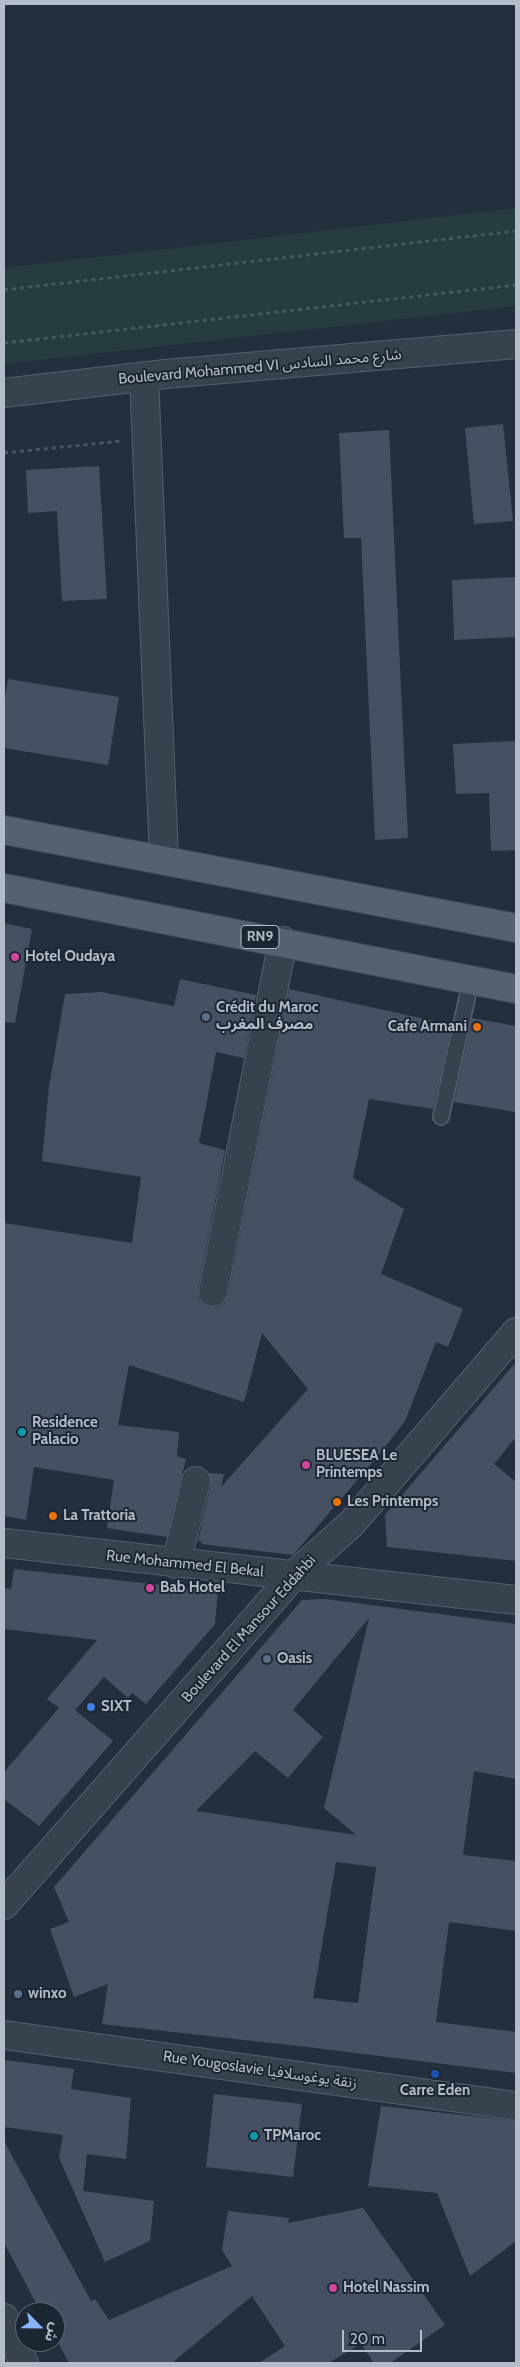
<!DOCTYPE html>
<html>
<head>
<meta charset="utf-8">
<style>
  body { margin:0 }
  #map { position:relative; width:520px; height:2367px; overflow:hidden; background:#242f3e; font-family:Cabin,"Noto Sans Arabic",sans-serif }
  canvas { display:block }
  .frame { position:absolute; inset:0; border:5px solid #b4bcc9; pointer-events:none }
  .north { position:absolute; left:15px; top:2302px; width:50px; height:50px; box-sizing:border-box; background:#1d2633; border:1px solid #59626f; border-radius:50%; rotate:113deg; font-size:14px; font-weight:700; line-height:20px; text-align:center; color:#b4bcc9 }
  .north::after { content:''; display:block; margin:auto; width:18px; height:22px; background:#8ab4f8; clip-path:polygon(50% 0,100% 100%,50% 72%,0 100%) }
  .scale { position:absolute; left:342px; top:2330px; width:80px; height:22px; box-sizing:border-box; border:2px solid #b4bcc9; border-top:0; padding-left:6px; font-size:15px; line-height:18px; white-space:nowrap; color:#b4bcc9; -webkit-text-stroke:4px #1d2633; paint-order:stroke }
</style>
</head>
<body>
<div id="map">
<canvas width="520" height="2367"></canvas>
<div class="frame"></div>
<div class="north">ش</div>
<div class="scale">20 m</div>
</div>
<script>
const ctx = document.querySelector('canvas').getContext('2d');
ctx.lineJoin = 'round';
function fill(path, color) { ctx.fillStyle = color; ctx.fill(path, 'evenodd'); }
function trace(path, color, width, dash) { ctx.strokeStyle = color; ctx.lineWidth = width; ctx.lineCap = dash ? 'butt' : 'round'; ctx.setLineDash(dash || []); ctx.stroke(path); }
function drawText(font, color, halo, rows, align = 'center') {
  ctx.font = font + ' Cabin,"Noto Sans Arabic",sans-serif'; ctx.lineWidth = 4; ctx.setLineDash([]); ctx.textBaseline = 'middle'; ctx.strokeStyle = halo; ctx.fillStyle = color; for (const [text, x, y, turn = 0] of rows) {
    ctx.save(); ctx.translate(x, y); ctx.rotate((+turn || 0) * Math.PI / 180); ctx.textAlign = isNaN(turn) ? turn : align; if (halo) ctx.strokeText(text, 0, 0); ctx.fillText(text, 0, 0); ctx.restore();
  }
}
const green = new Path2D(`
  M 516,208 L 516,306 L 4,364 L 4,268 Z`);
const building = new Path2D(`
  M 503,424 L 513,521 L 474,524 L 465,428 Z
  M 389,430 L 408,838 L 375,840 L 361,538 L 344,538 L 339,433 Z
  M 99,466 L 107,599 L 62,601 L 57,511 L 28,513 L 26,470 Z
  M 516,577 L 516,637 L 454,640 L 452,580 Z
  M 8,679 L 119,697 L 108,765 L 4,748 L 4,704 Z
  M 516,741 L 516,850 L 491,851 L 489,793 L 456,794 L 453,744 Z
  M 4,923 L 32,929 L 15,1023 L 4,1022 Z
  M 180,979 L 256,995 L 244,1058 L 216,1052 L 199,1143 L 225,1150 L 198,1289 L 198,1297 L 202,1303 L 210,1307 L 218,1307 L 224,1303 L 228,1295 L 289,989 L 452,1025 L 433,1109 L 369,1099 L 353,1178 L 404,1209 L 381,1274 L 463,1309 L 448,1347 L 436,1342 L 405,1421 L 378,1456 L 293,1555 L 201,1544 L 202,1541 L 198,1541 L 211,1485 L 209,1473 L 224,1474 L 221,1487 L 308,1389 L 262,1333 L 244,1402 L 129,1365 L 118,1425 L 179,1432 L 177,1456 L 186,1459 L 167,1537 L 107,1528 L 114,1480 L 34,1467 L 26,1520 L 4,1516 L 4,1223 L 132,1243 L 141,1177 L 42,1161 L 49,1087 L 65,994 L 101,992 L 174,1006 Z
  M 472,1018 L 516,1026 L 516,1112 L 454,1102 Z
  M 516,1362 L 516,1437 L 494,1464 L 516,1482 L 516,1561 L 387,1547 L 385,1515 Z
  M 14,1569 L 218,1591 L 215,1624 L 146,1704 L 132,1693 L 128,1698 L 104,1677 L 75,1710 L 113,1741 L 39,1826 L 4,1799 L 4,1772 L 59,1708 L 47,1699 L 97,1640 L 4,1629 L 4,1588 L 11,1589 Z
  M 325,1599 L 516,1624 L 516,1779 L 474,1771 L 463,1855 L 516,1861 L 516,1931 L 449,1922 L 436,2022 L 516,2032 L 516,2073 L 307,2047 L 102,2024 L 108,1984 L 74,1997 L 50,1929 L 69,1922 L 54,1887 L 302,1600 ZM 369,1618 L 324,1808 L 356,1835 L 196,1811 L 255,1751 L 288,1778 L 323,1737 L 293,1710 ZM 336,1862 L 376,1867 L 358,2003 L 313,1998 Z
  M 4,2060 L 74,2069 L 71,2089 L 131,2098 L 126,2159 L 87,2154 L 83,2191 L 154,2201 L 150,2241 L 105,2262 L 59,2158 L 63,2135 L 4,2127 Z
  M 214,2094 L 302,2104 L 293,2177 L 206,2167 Z
  M 381,2106 L 516,2121 L 516,2241 L 470,2276 L 437,2193 L 368,2186 Z
  M 4,2141 L 91,2301 L 95,2299 L 109,2320 L 232,2266 L 222,2250 L 228,2211 L 289,2218 L 288,2223 L 363,2208 L 445,2325 L 390,2363 L 374,2363 L 361,2344 L 328,2363 L 259,2363 L 285,2346 L 252,2296 L 172,2363 L 69,2363 L 55,2337 L 55,2312 L 41,2312 L 4,2243 Z`);
const path = new Path2D(`
  M 4,290 L 516,231
  M 4,343 L 516,285
  M 4,453 L 121,441`);
const service = new Path2D(`
  M 441,1117 L 471,980`);
const minor = new Path2D(`
  M 144,376 L 164,860
  M 213,1292 L 283,941
  M 4,1543 L 516,1600
  M 176,1564 L 196,1481
  M 4,1905 L 294,1575 L 352,1523 L 516,1332
  M 4,2035 L 516,2106
  M 4,2318 L 24,2363`);
const tertiary = new Path2D(`
  M 4,393 L 165,374 L 516,344`);
const primary = new Path2D(`
  M 4,830 L 516,928
  M 4,888 L 516,989`);
const markers = [
  [15,957,5,"#d1479c"],
  [206,1017,5,"#5c6f8a"],
  [477,1027,5,"#e8710a"],
  [22,1432,5,"#0f9aa8"],
  [306,1465,5,"#d1479c"],
  [337,1502,5,"#e8710a"],
  [53,1516,5,"#e8710a"],
  [150,1588,5,"#d1479c"],
  [267,1659,5,"#5c6f8a"],
  [91,1707,5,"#3f7fe0"],
  [18,1994,5,"#5c6f8a"],
  [435,2074,5,"#1a4fb4"],
  [254,2136,5,"#0f9aa8"],
  [333,2288,5,"#d1479c"]
];
const shields = [
  [260,937,38]
];
const shieldNames = [
  ["RN9",260,937]
];
const streetNames = [
  ["Boulevard Mohammed VI شارع محمد السادس",260,367,-5],
  ["Rue Mohammed El Bekal",185,1564,6],
  ["Boulevard El Mansour Eddahbi",249,1629,-48],
  ["Rue Yougoslavie زنقة يوغوسلافيا",260,2070,8]
];
const poiNames = [
  ["Hotel Oudaya",25,957],
  ["Crédit du Maroc",216,1008],
  ["مصرف المغرب",216,1025],
  ["Cafe Armani",467,1027,"right"],
  ["Residence",32,1423],
  ["Palacio",32,1440],
  ["BLUESEA Le",316,1456],
  ["Printemps",316,1473],
  ["Les Printemps",347,1502],
  ["La Trattoria",63,1516],
  ["Bab Hotel",160,1588],
  ["Oasis",277,1659],
  ["SIXT",101,1707],
  ["winxo",28,1994],
  ["Carre Eden",435,2091,"center"],
  ["TPMaroc",264,2136],
  ["Hotel Nassim",343,2288]
];
fill(green, '#263c3f');
fill(building, '#455162');
trace(service, '#565f6c', 18);
trace(minor, '#565f6c', 30);
trace(tertiary, '#565f6c', 30);
trace(primary, '#414a57', 30);
trace(path, '#44595c', 3, [4, 4]);
trace(service, '#38414e', 15);
trace(minor, '#38414e', 28);
trace(tertiary, '#38414e', 28);
trace(primary, '#56606e', 28);
for (const [x, y, r, color] of markers) { const dot = new Path2D(); dot.arc(x, y, r, 0, 2 * Math.PI); ctx.fillStyle = color; ctx.fill(dot); trace(dot, '#1d2633', 2); }
for (const [x, y, w] of shields) { const box = new Path2D(); box.roundRect(x - w / 2, y - 11.5, w, 23, 4); ctx.fillStyle = '#1d2633'; ctx.fill(box); trace(box, '#b4bcc9', 1); }
drawText('bold 14px', '#b4bcc9', null, shieldNames);
drawText('15px', '#b4bcc9', '#1d2633', streetNames);
drawText('bold 15px', '#b4bcc9', '#1d2633', poiNames, 'left');
</script>
</body>
</html>
